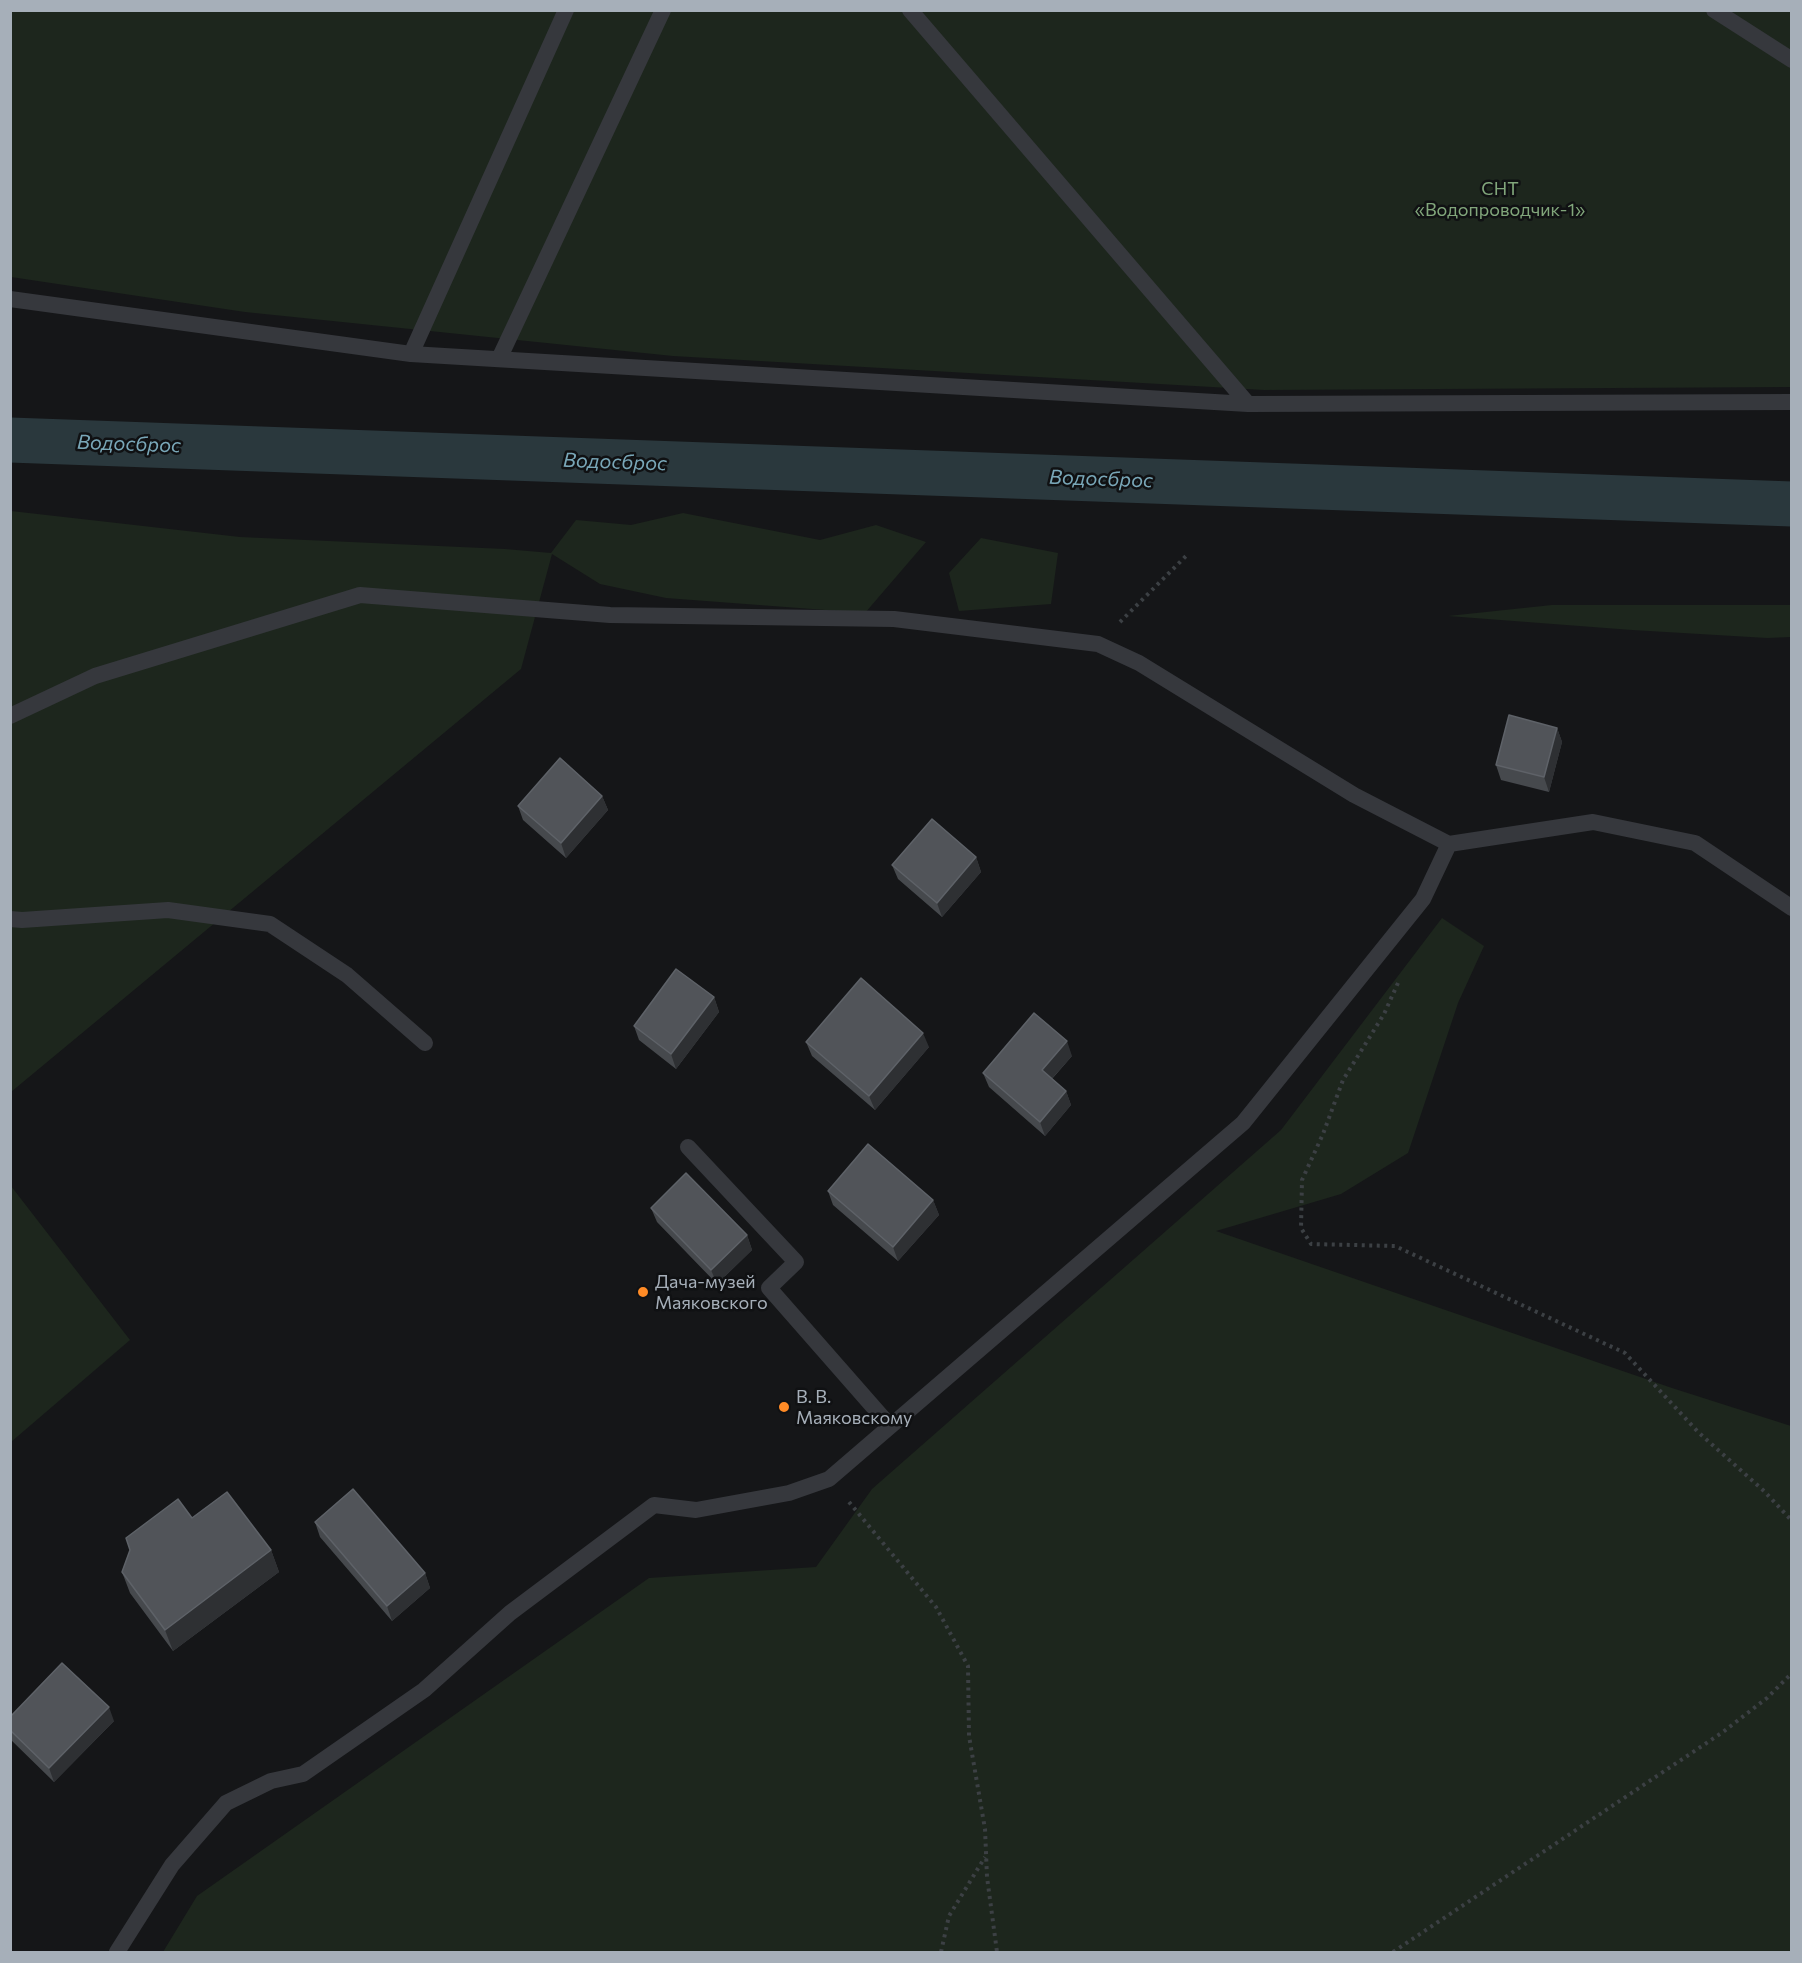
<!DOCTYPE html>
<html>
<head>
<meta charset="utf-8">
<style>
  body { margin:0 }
  #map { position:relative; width:1802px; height:1963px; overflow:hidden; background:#151618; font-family:Commissioner,sans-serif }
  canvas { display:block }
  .frame { position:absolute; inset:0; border:12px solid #a6afb9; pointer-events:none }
</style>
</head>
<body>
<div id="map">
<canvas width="1802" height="1963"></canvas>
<div class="frame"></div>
</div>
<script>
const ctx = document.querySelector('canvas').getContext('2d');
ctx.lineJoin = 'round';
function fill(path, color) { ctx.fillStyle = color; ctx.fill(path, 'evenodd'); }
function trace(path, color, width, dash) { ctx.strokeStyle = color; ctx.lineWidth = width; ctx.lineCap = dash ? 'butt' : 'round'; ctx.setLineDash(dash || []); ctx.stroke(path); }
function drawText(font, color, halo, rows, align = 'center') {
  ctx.font = font + ' Commissioner,sans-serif'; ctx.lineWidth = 5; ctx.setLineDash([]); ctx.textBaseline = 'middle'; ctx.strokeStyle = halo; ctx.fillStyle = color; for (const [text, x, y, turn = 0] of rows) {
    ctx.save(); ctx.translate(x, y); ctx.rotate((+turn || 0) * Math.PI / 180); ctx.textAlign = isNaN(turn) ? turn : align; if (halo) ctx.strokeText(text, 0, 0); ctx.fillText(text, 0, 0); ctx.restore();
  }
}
const green = new Path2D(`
  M 10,11 L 1791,11 L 1791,387 L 1264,390 L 673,356 L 245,312 L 11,277 Z
  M 11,511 L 240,537 L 505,549 L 551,553 L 576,520 L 631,525 L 683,513 L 820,540 L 876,525 L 926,542 L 865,613 L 666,598 L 600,584 L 552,554 L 521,669 L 11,1092 Z
  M 981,538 L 1058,553 L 1051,604 L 959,611 L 949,573 Z
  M 1552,605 L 1791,605 L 1791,637 L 1767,638 L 1632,630 L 1448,616 Z
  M 1442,918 L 1484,946 L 1458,1003 L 1408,1153 L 1341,1194 L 1216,1231 L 1672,1388 L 1791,1426 L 1791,1952 L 163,1952 L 197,1896 L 649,1578 L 816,1567 L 872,1489 L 1281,1130 Z
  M 11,1186 L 130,1340 L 11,1442 L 10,1442 Z`);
const canal = new Path2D(`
  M 10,440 L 1792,504`);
const path = new Path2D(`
  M 1120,622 L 1188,554
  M 1398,983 L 1384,1014 L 1343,1080 L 1323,1134 L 1302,1180 L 1301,1228 L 1311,1244 L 1395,1246 L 1625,1353 L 1698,1432 L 1764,1491 L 1792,1521
  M 849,1502 L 936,1607 L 968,1666 L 969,1736 L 985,1829 L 987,1877 L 997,1952
  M 941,1952 L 949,1916 L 985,1857
  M 1393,1952 L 1723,1732 L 1767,1698 L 1792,1673`);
const lane = new Path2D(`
  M 910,10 L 1248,404
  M 1714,10 L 1792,60
  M 10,299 L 411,354 L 1248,404 L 1792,402
  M 411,354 L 566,10
  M 499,359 L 663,10
  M 10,716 L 95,676 L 360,595 L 610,615 L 894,619 L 1098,644 L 1139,663 L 1354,795 L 1449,844 L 1593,822 L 1695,843 L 1792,908
  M 10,919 L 22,920 L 168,910 L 270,924 L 347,975 L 425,1043
  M 688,1147 L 796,1262 L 769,1288 L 890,1426
  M 117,1952 L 172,1865 L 226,1803 L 271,1781 L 303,1774 L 424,1690 L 510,1613 L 654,1505 L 696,1510 L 789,1493 L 829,1479 L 1243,1123 L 1423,899 L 1449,844`);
const wall = new Path2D(`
  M 1557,728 L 1562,742 L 1549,792 L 1501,780 L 1496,765 Z
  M 602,796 L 608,810 L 566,858 L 523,820 L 518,806 Z
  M 976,857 L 981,872 L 942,917 L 898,879 L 892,865 Z
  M 714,997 L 719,1012 L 676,1069 L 639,1040 L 634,1026 Z
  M 806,1042 L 929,1047 L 875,1110 L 812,1056 Z
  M 1072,1056 L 1052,1079 L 1066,1091 L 1071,1105 L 1045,1136 L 989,1087 L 983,1073 Z
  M 828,1191 L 933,1200 L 939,1215 L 898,1261 L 833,1205 Z
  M 651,1208 L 747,1235 L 752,1250 L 717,1284 L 657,1222 Z
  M 192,1518 L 271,1550 L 279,1572 L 173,1651 L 130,1593 L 122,1572 Z
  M 315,1522 L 425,1573 L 430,1588 L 392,1621 L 320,1537 Z
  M 10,1717 L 114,1721 L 54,1782 L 10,1739 Z`);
const shadedWall = new Path2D(`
  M 1557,728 L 1562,742 L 1549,792 L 1544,777 Z
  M 602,796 L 608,810 L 566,858 L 561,843 Z
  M 976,857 L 981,872 L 942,917 L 937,903 Z
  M 714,997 L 719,1012 L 676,1069 L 671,1054 Z
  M 923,1033 L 929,1047 L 875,1110 L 869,1096 Z
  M 1067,1041 L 1072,1056 L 1047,1084 L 1042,1070 Z
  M 1066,1091 L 1071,1105 L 1045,1136 L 1040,1122 Z
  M 933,1200 L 939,1215 L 898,1261 L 893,1247 Z
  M 747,1235 L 752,1250 L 717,1284 L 711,1270 Z
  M 271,1550 L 279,1572 L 173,1651 L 165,1630 Z
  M 425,1573 L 430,1588 L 392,1621 L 387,1606 Z
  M 109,1707 L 114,1721 L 54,1782 L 49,1768 Z`);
const building = new Path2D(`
  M 1509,715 L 1557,728 L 1544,777 L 1496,765 Z
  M 560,758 L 602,796 L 561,843 L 518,806 Z
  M 932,819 L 976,857 L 937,903 L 892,865 Z
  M 676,969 L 714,997 L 671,1054 L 634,1026 Z
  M 861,978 L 923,1033 L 869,1096 L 806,1042 Z
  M 1034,1013 L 1067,1041 L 1042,1070 L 1066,1091 L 1040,1122 L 983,1073 Z
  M 868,1144 L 933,1200 L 893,1247 L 828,1191 Z
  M 686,1173 L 747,1235 L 711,1270 L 651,1208 Z
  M 353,1489 L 425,1573 L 387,1606 L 315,1522 Z
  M 227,1492 L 271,1550 L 165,1630 L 122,1572 L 130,1550 L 126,1538 L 178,1499 L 192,1518 Z
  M 62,1663 L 109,1707 L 49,1768 L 10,1730 L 10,1717 Z`);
const markers = [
  [643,1292,6,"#ff8b26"],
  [784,1407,6,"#ff8b26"]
];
const parkNames = [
  ["СНТ",1500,189],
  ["«Водопроводчик-1»",1500,210]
];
const poiNames = [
  ["Дача-музей",655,1282],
  ["Маяковского",655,1303],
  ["В. В.",796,1397],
  ["Маяковскому",796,1418]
];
const waterNames = [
  ["Водосброс",129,444,2],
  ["Водосброс",615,462,2],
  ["Водосброс",1101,479,2]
];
fill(green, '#1d261d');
trace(canal, '#2a383d', 45);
trace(path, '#3c4044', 4, [3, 4.5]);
trace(lane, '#36383d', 16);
fill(wall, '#46494d');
fill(shadedWall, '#2e3033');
fill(building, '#515459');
trace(building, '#5e6268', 1.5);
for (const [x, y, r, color] of markers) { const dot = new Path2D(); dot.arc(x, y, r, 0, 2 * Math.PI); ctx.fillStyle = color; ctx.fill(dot); trace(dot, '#101113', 2); }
drawText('18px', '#81a67b', '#101113', parkNames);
drawText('18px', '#a6afb9', '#101113', poiNames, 'left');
drawText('italic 20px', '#79a7b8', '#101113', waterNames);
</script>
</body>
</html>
